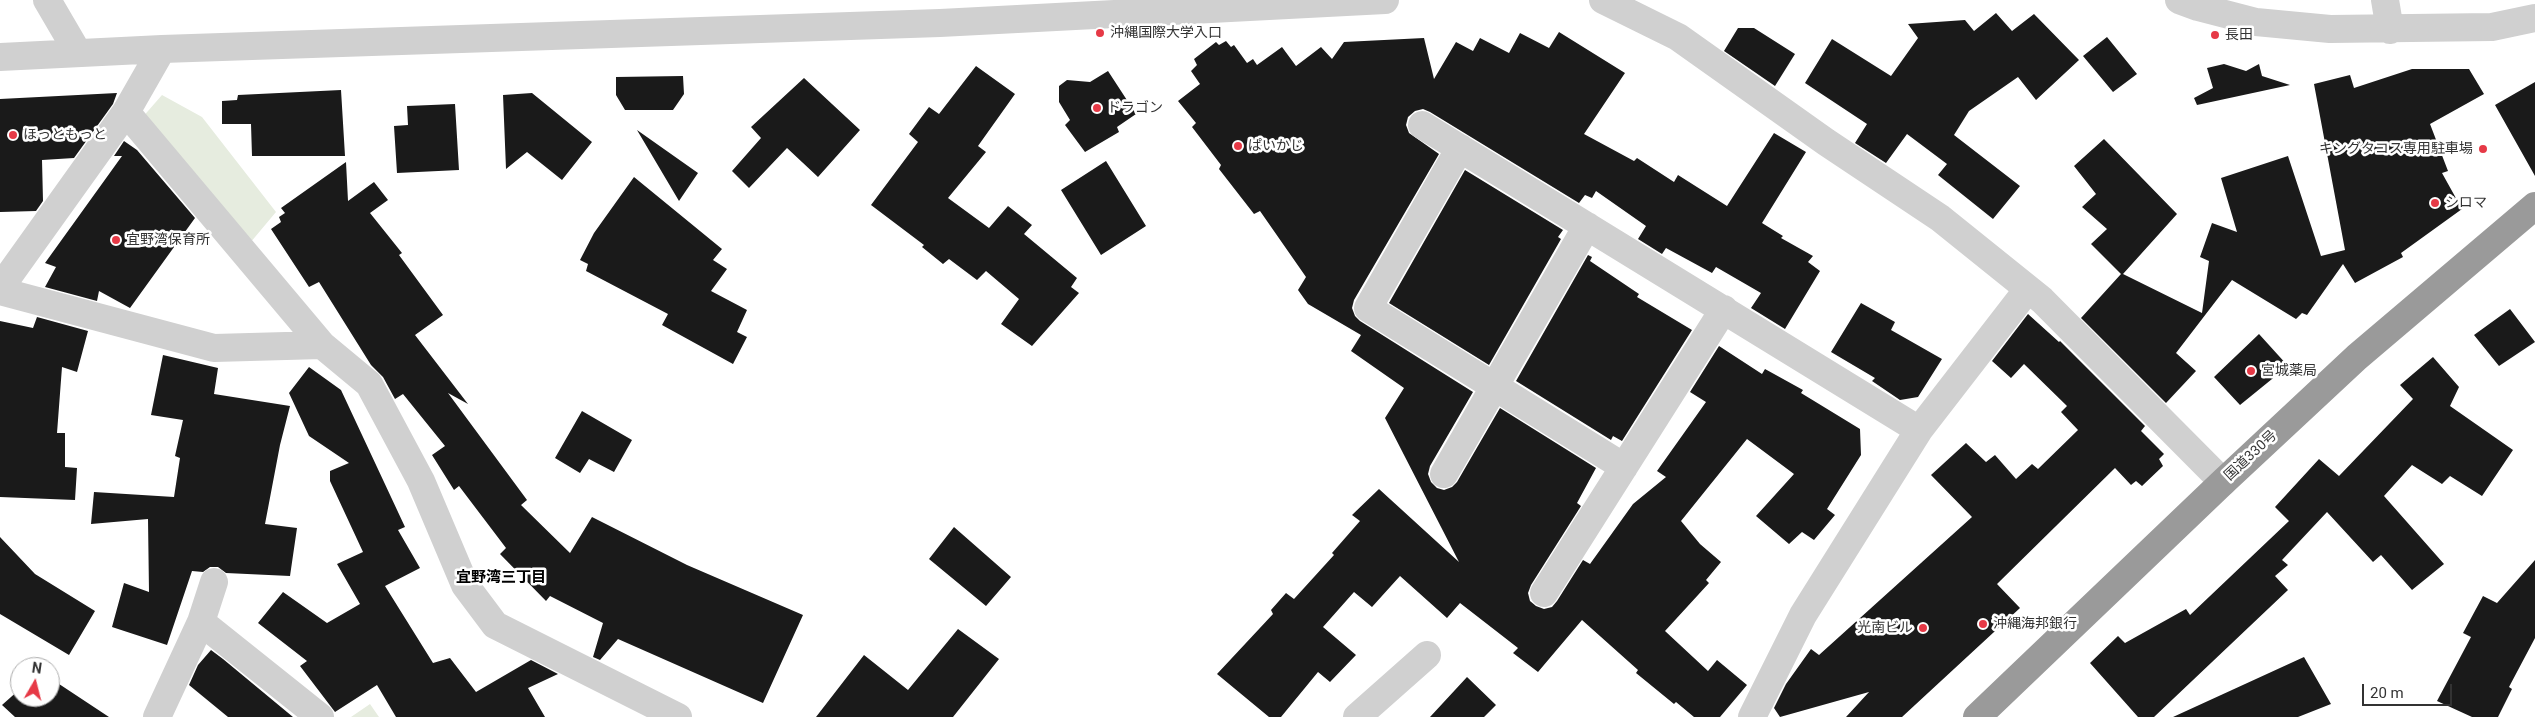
<!DOCTYPE html>
<html>
<head>
<meta charset="utf-8">
<style>
  body { margin:0 }
  #map { position:relative; width:2535px; height:717px; overflow:hidden; background:#fff; font-family:Roboto,sans-serif }
  canvas { display:block }
  .north { position:absolute; left:10px; top:657px; width:50px; height:50px; box-sizing:border-box; background:#fff; border:1px solid #adadad; border-radius:50%; rotate:8deg; font-size:14px; font-weight:700; line-height:20px; text-align:center; color:#333 }
  .north::after { content:''; display:block; margin:auto; width:18px; height:22px; background:#e63946; clip-path:polygon(50% 0,100% 100%,50% 72%,0 100%) }
  .scale { position:absolute; left:2362px; top:684px; width:90px; height:22px; box-sizing:border-box; border:2px solid #333; border-top:0; padding-left:6px; font-size:15px; line-height:18px; white-space:nowrap; color:#333; -webkit-text-stroke:4px #fff; paint-order:stroke }
</style>
</head>
<body>
<div id="map">
<canvas width="2535" height="717"></canvas>
<div class="north">N</div>
<div class="scale">20 m</div>
</div>
<script>
const ctx = document.querySelector('canvas').getContext('2d');
ctx.lineJoin = 'round';
function fill(path, color) { ctx.fillStyle = color; ctx.fill(path, 'evenodd'); }
function trace(path, color, width, dash) { ctx.strokeStyle = color; ctx.lineWidth = width; ctx.lineCap = dash ? 'butt' : 'round'; ctx.setLineDash(dash || []); ctx.stroke(path); }
function drawText(font, color, halo, rows, align = 'center') {
  ctx.font = font + ' Roboto,"Noto Sans JP",sans-serif'; ctx.lineWidth = 5; ctx.setLineDash([]); ctx.textBaseline = 'middle'; ctx.strokeStyle = halo; ctx.fillStyle = color; for (const [text, x, y, turn = 0] of rows) {
    ctx.save(); ctx.translate(x, y); ctx.rotate((+turn || 0) * Math.PI / 180); ctx.textAlign = isNaN(turn) ? turn : align; if (halo) ctx.strokeText(text, 0, 0); ctx.fillText(text, 0, 0); ctx.restore();
  }
}
const green = new Path2D(`
  M 162,95 L 202,117 L 276,212 L 250,243 L 141,119 Z
  M 370,704 L 379,717 L 351,717 Z`);
const building = new Path2D(`
  M 1996,13 L 2012,31 L 2034,14 L 2079,60 L 2036,100 L 2018,77 L 1969,111 L 1954,135 L 2020,186 L 1993,219 L 1938,175 L 1947,164 L 1907,134 L 1886,163 L 1855,143 L 1867,124 L 1805,83 L 1832,39 L 1891,76 L 1918,38 L 1908,24 L 1965,20 L 1974,31 Z
  M 1738,28 L 1754,28 L 1795,54 L 1775,86 L 1724,51 Z
  M 1559,32 L 1625,73 L 1584,134 L 1634,161 L 1637,158 L 1674,182 L 1678,175 L 1727,206 L 1774,133 L 1806,152 L 1762,223 L 1783,236 L 1781,238 L 1813,256 L 1808,262 L 1820,271 L 1785,329 L 1751,308 L 1761,293 L 1716,267 L 1712,273 L 1666,248 L 1662,254 L 1638,239 L 1646,226 L 1596,191 L 1592,198 L 1585,195 L 1579,203 L 1430,112 L 1423,109 L 1415,111 L 1408,117 L 1406,125 L 1409,133 L 1439,154 L 1354,300 L 1352,308 L 1355,316 L 1360,321 L 1473,392 L 1430,466 L 1428,474 L 1431,482 L 1437,488 L 1444,490 L 1452,487 L 1457,482 L 1500,408 L 1596,468 L 1577,503 L 1581,506 L 1531,585 L 1528,593 L 1530,601 L 1536,606 L 1544,609 L 1552,607 L 1557,601 L 1583,560 L 1590,564 L 1633,504 L 1666,477 L 1657,471 L 1706,402 L 1690,392 L 1719,346 L 1762,374 L 1765,369 L 1803,390 L 1801,393 L 1860,429 L 1861,455 L 1827,509 L 1835,515 L 1814,540 L 1802,532 L 1789,544 L 1756,516 L 1794,474 L 1747,439 L 1681,521 L 1700,544 L 1721,562 L 1706,580 L 1709,583 L 1665,631 L 1708,671 L 1717,660 L 1747,685 L 1720,717 L 1694,717 L 1676,702 L 1674,704 L 1636,673 L 1638,670 L 1582,620 L 1538,672 L 1513,653 L 1518,648 L 1460,603 L 1447,618 L 1400,576 L 1372,607 L 1354,592 L 1323,627 L 1356,655 L 1330,682 L 1318,672 L 1281,717 L 1269,717 L 1217,674 L 1273,614 L 1271,610 L 1286,593 L 1294,599 L 1334,555 L 1332,553 L 1360,521 L 1352,515 L 1379,489 L 1459,562 L 1385,418 L 1404,388 L 1351,351 L 1361,335 L 1308,304 L 1298,290 L 1306,277 L 1260,211 L 1254,214 L 1219,169 L 1221,165 L 1192,127 L 1196,123 L 1178,101 L 1200,84 L 1191,71 L 1197,65 L 1194,59 L 1216,42 L 1219,45 L 1226,41 L 1231,47 L 1234,45 L 1247,63 L 1253,59 L 1257,65 L 1282,47 L 1296,66 L 1321,47 L 1332,59 L 1344,42 L 1424,38 L 1434,79 L 1456,42 L 1473,51 L 1480,38 L 1509,53 L 1520,33 L 1549,48 Z
  M 2107,37 L 2137,74 L 2113,92 L 2083,56 Z
  M 2224,64 L 2246,71 L 2259,64 L 2262,76 L 2290,85 L 2197,105 L 2194,98 L 2213,88 L 2207,68 Z
  M 976,66 L 1015,94 L 978,146 L 986,152 L 948,198 L 989,228 L 1008,206 L 1032,225 L 1024,234 L 1077,278 L 1071,287 L 1079,293 L 1032,346 L 1001,324 L 1019,299 L 986,271 L 977,280 L 949,259 L 943,264 L 922,247 L 924,245 L 871,205 L 918,142 L 909,134 L 929,107 L 939,114 Z
  M 2412,69 L 2469,69 L 2484,94 L 2430,124 L 2448,171 L 2442,173 L 2462,209 L 2401,253 L 2403,257 L 2355,283 L 2343,264 L 2307,315 L 2302,313 L 2296,319 L 2232,280 L 2176,353 L 2196,371 L 2166,403 L 2081,318 L 2121,274 L 2091,244 L 2107,229 L 2082,207 L 2096,194 L 2074,166 L 2104,139 L 2177,214 L 2123,274 L 2202,313 L 2209,261 L 2200,257 L 2212,223 L 2237,232 L 2221,178 L 2288,156 L 2321,256 L 2345,250 L 2314,84 L 2350,75 L 2354,88 Z
  M 1108,71 L 1136,114 L 1117,127 L 1119,132 L 1085,152 L 1065,125 L 1070,120 L 1059,102 L 1059,86 L 1067,80 L 1090,82 Z
  M 683,76 L 684,94 L 673,110 L 625,110 L 616,95 L 616,77 Z
  M 804,78 L 860,130 L 818,177 L 787,148 L 749,188 L 732,171 L 761,138 L 751,127 Z
  M 2535,82 L 2535,176 L 2495,105 Z
  M 341,90 L 345,156 L 252,156 L 251,124 L 222,124 L 222,101 L 237,100 L 238,95 Z
  M 117,93 L 113,104 L 74,158 L 42,160 L 43,201 L 36,211 L 0,212 L 0,99 Z
  M 532,93 L 592,142 L 562,180 L 527,152 L 506,169 L 503,95 Z
  M 455,104 L 459,170 L 397,173 L 394,126 L 408,125 L 407,106 Z
  M 637,130 L 698,173 L 679,201 Z
  M 124,141 L 137,150 L 195,218 L 130,308 L 99,291 L 97,301 L 45,287 L 56,267 L 45,263 L 122,156 L 114,156 Z
  M 1106,161 L 1146,226 L 1101,255 L 1061,190 Z
  M 346,162 L 348,201 L 374,182 L 388,200 L 370,213 L 402,253 L 399,255 L 443,315 L 415,335 L 468,404 L 448,393 L 527,500 L 521,505 L 570,553 L 592,517 L 687,565 L 803,615 L 763,703 L 618,639 L 600,660 L 593,657 L 603,623 L 550,596 L 546,601 L 500,554 L 506,548 L 459,486 L 454,490 L 432,455 L 445,446 L 403,394 L 395,399 L 383,377 L 371,365 L 319,282 L 309,287 L 271,229 L 281,222 L 279,217 L 285,213 L 281,208 Z
  M 1465,170 L 1563,230 L 1558,237 L 1561,239 L 1489,365 L 1389,303 Z
  M 634,177 L 722,249 L 713,260 L 727,269 L 711,291 L 747,310 L 737,332 L 747,337 L 733,364 L 662,325 L 668,314 L 586,271 L 588,264 L 580,260 L 594,233 Z
  M 1588,255 L 1592,257 L 1590,261 L 1639,294 L 1637,297 L 1692,330 L 1622,441 L 1613,436 L 1611,440 L 1516,381 Z
  M 1861,303 L 1895,322 L 1891,330 L 1942,359 L 1918,397 L 1900,400 L 1872,381 L 1875,378 L 1831,352 Z
  M 2510,309 L 2535,342 L 2499,366 L 2474,335 Z
  M 2028,314 L 2059,342 L 2060,341 L 2145,426 L 2141,431 L 2164,454 L 2159,459 L 2163,466 L 2142,486 L 2136,481 L 2131,485 L 2115,468 L 1997,584 L 2020,608 L 1902,717 L 1846,717 L 1869,692 L 1780,717 L 1774,708 L 1786,684 L 1811,649 L 1819,655 L 1972,517 L 1931,475 L 1966,443 L 1986,462 L 1995,455 L 2016,479 L 2032,464 L 2038,469 L 2078,430 L 2061,412 L 2067,406 L 2024,364 L 2011,378 L 1992,361 Z
  M 37,317 L 88,331 L 77,372 L 62,367 L 57,433 L 65,433 L 65,467 L 77,468 L 75,500 L 0,497 L 0,321 L 33,328 Z
  M 2259,334 L 2288,366 L 2240,405 L 2214,377 Z
  M 163,355 L 218,368 L 214,394 L 290,406 L 280,445 L 265,524 L 297,528 L 290,576 L 226,573 L 218,567 L 210,567 L 203,572 L 192,571 L 167,645 L 112,627 L 124,583 L 149,592 L 148,519 L 91,524 L 94,492 L 174,497 L 180,458 L 175,456 L 183,420 L 151,415 Z
  M 2433,357 L 2459,387 L 2450,406 L 2513,450 L 2482,496 L 2450,476 L 2442,484 L 2412,465 L 2384,496 L 2444,564 L 2412,590 L 2381,555 L 2373,562 L 2327,512 L 2282,560 L 2288,565 L 2275,576 L 2288,590 L 2154,717 L 2138,717 L 2090,663 L 2118,636 L 2125,643 L 2186,609 L 2190,615 L 2289,521 L 2275,507 L 2319,459 L 2339,476 L 2413,399 L 2400,385 Z
  M 309,367 L 341,390 L 405,527 L 398,530 L 420,568 L 385,586 L 433,663 L 450,658 L 476,692 L 531,660 L 558,674 L 528,688 L 545,717 L 396,717 L 377,685 L 335,712 L 300,666 L 307,661 L 258,623 L 283,592 L 327,623 L 360,604 L 337,564 L 363,552 L 330,481 L 330,471 L 349,463 L 309,436 L 289,393 Z
  M 582,411 L 632,440 L 614,472 L 589,459 L 580,473 L 555,458 Z
  M 954,527 L 1011,577 L 986,606 L 929,559 Z
  M 0,537 L 35,574 L 95,611 L 69,655 L 0,614 Z
  M 2535,560 L 2535,638 L 2509,687 L 2512,689 L 2498,717 L 2472,717 L 2437,701 L 2471,637 L 2463,633 L 2483,596 L 2497,603 Z
  M 958,629 L 999,659 L 953,717 L 816,717 L 864,655 L 908,690 Z
  M 211,650 L 223,659 L 293,717 L 228,717 L 189,685 L 198,665 Z
  M 2304,657 L 2331,704 L 2298,717 L 2173,717 Z
  M 1467,677 L 1496,705 L 1484,717 L 1430,717 Z
  M 50,678 L 109,717 L 15,717 L 2,705 L 20,689 L 20,697 L 50,697 Z`);
const minor = new Path2D(`
  M 47,0 L 78,53
  M 1603,0 L 1678,37 L 1826,142 L 1940,218 L 2042,300 L 2223,482
  M 2179,0 L 2198,7 L 2256,22 L 2330,29 L 2492,27 L 2535,18
  M 2385,0 L 2390,30
  M 0,57 L 162,49 L 940,23 L 1385,0
  M 126,112 L 322,345 L 369,384 L 421,481 L 465,585 L 495,625 L 678,717
  M 1422,125 L 1919,430
  M 1460,148 L 1368,308 L 1624,467
  M 0,288 L 126,112 L 162,49
  M 0,291 L 214,348 L 322,345
  M 1444,474 L 1587,226
  M 1544,593 L 1724,309
  M 201,622 L 320,717
  M 157,717 L 201,622 L 214,582
  M 1357,717 L 1427,655
  M 1752,717 L 1803,615 L 1919,430 L 2028,289`);
const highway = new Path2D(`
  M 1977,717 L 2223,482 L 2357,357 L 2535,206`);
const markers = [
  [1100,33,5,"#e63946"],
  [2215,35,5,"#e63946"],
  [1097,108,5,"#e63946"],
  [13,135,5,"#e63946"],
  [1238,146,5,"#e63946"],
  [2483,149,5,"#e63946"],
  [2435,203,5,"#e63946"],
  [116,240,5,"#e63946"],
  [2251,371,5,"#e63946"],
  [1983,624,5,"#e63946"],
  [1923,628,5,"#e63946"]
];
const poiNames = [
  ["沖縄国際大学入口",1110,33],
  ["長田",2225,35],
  ["ドラゴン",1107,108],
  ["ほっともっと",23,135],
  ["ぱいかじ",1248,146],
  ["キングタコス専用駐車場",2473,149,"right"],
  ["シロマ",2445,203],
  ["宜野湾保育所",126,240],
  ["宮城薬局",2261,371],
  ["沖縄海邦銀行",1993,624],
  ["光南ビル",1913,628,"right"]
];
const streetNames = [
  ["国道330号",2251,456,-43]
];
const neighbourhoodNames = [
  ["宜野湾三丁目",501,578]
];
fill(green, '#e6ecdf');
fill(building, '#1a1a1a');
trace(minor, '#d0d0d0', 28);
trace(highway, '#9a9a9a', 28);
for (const [x, y, r, color] of markers) { const dot = new Path2D(); dot.arc(x, y, r, 0, 2 * Math.PI); ctx.fillStyle = color; ctx.fill(dot); trace(dot, '#fff', 2); }
drawText('14px', '#333', '#fff', poiNames, 'left');
drawText('14px', '#333', '#fff', streetNames);
drawText('bold 15px', '#000', '#fff', neighbourhoodNames);
</script>
</body>
</html>
